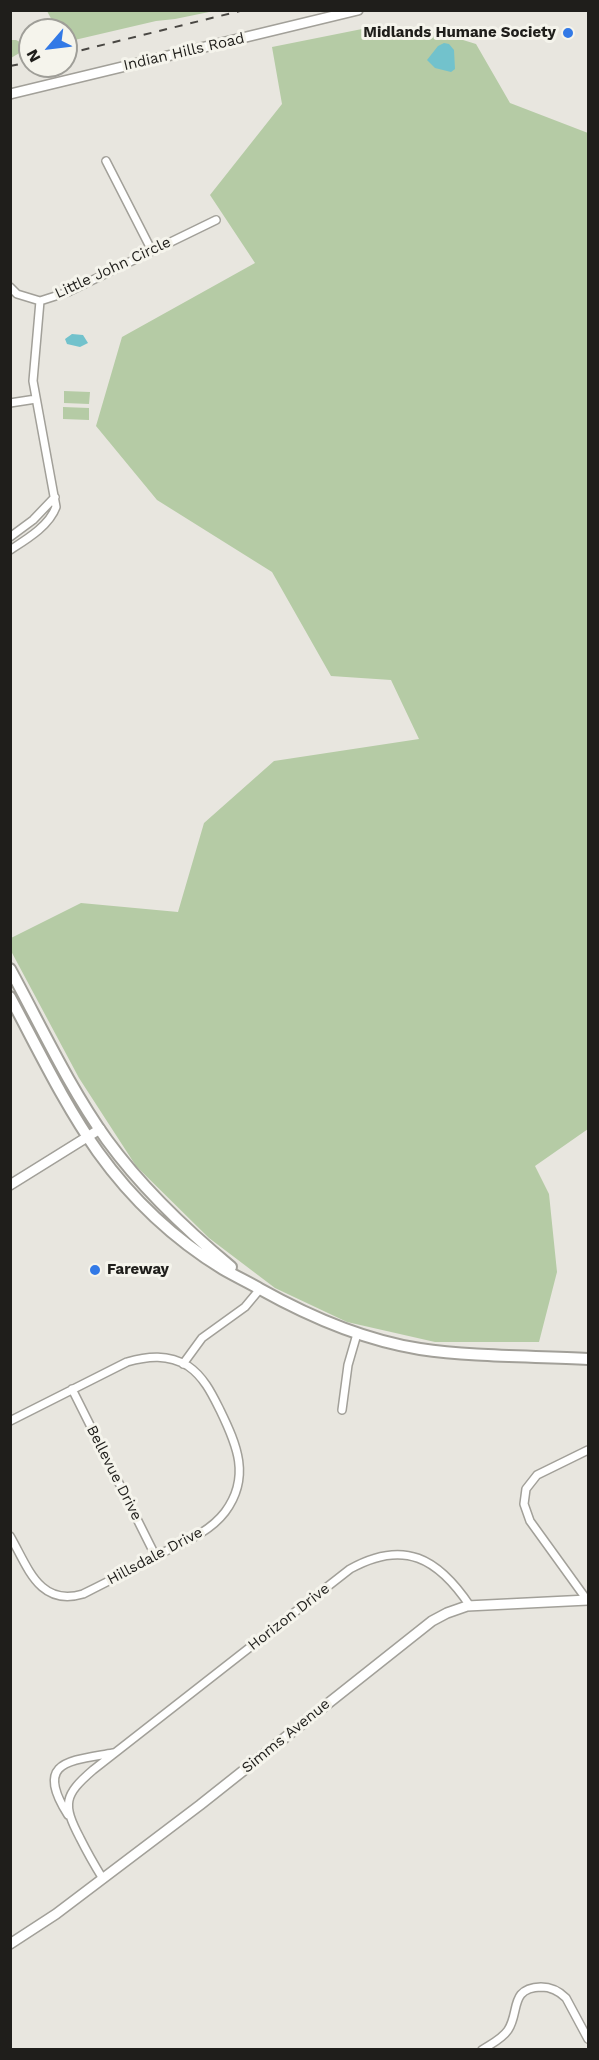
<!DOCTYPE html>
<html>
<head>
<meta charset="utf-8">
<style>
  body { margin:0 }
  #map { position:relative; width:599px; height:2060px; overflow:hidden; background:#e8e6df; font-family:"Work Sans",sans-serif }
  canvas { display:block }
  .frame { position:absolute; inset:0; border:12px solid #1f1e1b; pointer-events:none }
  .north { position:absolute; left:18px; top:18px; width:60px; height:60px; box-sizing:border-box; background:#f5f4ec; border:2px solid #9f9e98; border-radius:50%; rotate:242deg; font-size:16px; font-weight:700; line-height:24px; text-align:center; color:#1f1e1b }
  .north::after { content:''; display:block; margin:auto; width:21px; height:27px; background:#3279e6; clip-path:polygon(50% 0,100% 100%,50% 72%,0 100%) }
</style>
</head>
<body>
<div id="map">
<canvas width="599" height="2060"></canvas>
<div class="frame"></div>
<div class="north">N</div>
</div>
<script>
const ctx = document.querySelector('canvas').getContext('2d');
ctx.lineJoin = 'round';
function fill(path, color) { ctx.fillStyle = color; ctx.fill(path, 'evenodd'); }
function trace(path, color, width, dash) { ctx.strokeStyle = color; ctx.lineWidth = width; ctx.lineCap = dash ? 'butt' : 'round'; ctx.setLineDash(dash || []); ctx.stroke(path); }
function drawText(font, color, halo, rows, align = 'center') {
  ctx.font = font + ' "Work Sans",sans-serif'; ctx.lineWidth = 6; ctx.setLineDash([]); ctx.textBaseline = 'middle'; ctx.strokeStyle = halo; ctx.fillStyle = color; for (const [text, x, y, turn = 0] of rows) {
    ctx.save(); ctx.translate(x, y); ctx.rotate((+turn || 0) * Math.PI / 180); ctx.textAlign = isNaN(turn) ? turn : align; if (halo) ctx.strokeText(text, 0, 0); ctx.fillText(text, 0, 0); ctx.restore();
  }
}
const green = new Path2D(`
  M 47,11 L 214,11 L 175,19 L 156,21 L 66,42 L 66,30 L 57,30 Z
  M 372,27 L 437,32 L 476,44 L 510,103 L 588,133 L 588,1129 L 535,1166 L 549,1194 L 557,1272 L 539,1342 L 435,1342 L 347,1322 L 275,1288 L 209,1238 L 136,1166 L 79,1078 L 11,951 L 11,938 L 81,903 L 178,912 L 204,823 L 274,761 L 419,739 L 391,680 L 331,676 L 272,572 L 157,500 L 96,426 L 122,337 L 255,263 L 210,195 L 282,104 L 272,47 Z
  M 11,40 L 16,40 L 22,43 L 21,52 L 11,58 Z
  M 64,391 L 90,392 L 89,404 L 64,403 Z
  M 63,407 L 89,408 L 89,420 L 63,419 Z`);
const water = new Path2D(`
  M 444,43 L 449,44 L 454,50 L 455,69 L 451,72 L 435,68 L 427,60 L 438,46 Z
  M 72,334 L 83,335 L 88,343 L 80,347 L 67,344 L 65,339 Z`);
const street = new Path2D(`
  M 106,161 L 152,251
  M 10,287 L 17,294 L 40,301 L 68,292 L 216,220
  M 10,403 L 36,399
  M 10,537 L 33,520 L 55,497
  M 10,550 C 27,539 49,526 56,507 L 33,381 L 40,301
  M 183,1364 L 202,1338 L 245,1307 L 260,1289
  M 72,1389 L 156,1557
  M 342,1410 L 348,1365 L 357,1334
  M 10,1421 L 127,1362 C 148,1356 168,1354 188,1366 C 204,1377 212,1394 220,1410 C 237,1445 251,1477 225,1512 C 209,1533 182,1543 160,1554 C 135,1568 109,1581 83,1594 C 39,1607 28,1567 10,1536
  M 587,1600 L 530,1521 L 524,1504 L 526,1489 L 537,1475 L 588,1450
  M 68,1815 C 34,1761 69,1761 113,1753
  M 103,1879 C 95,1866 87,1852 80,1838 C 62,1804 64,1795 93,1770 L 350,1569 C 404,1539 438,1558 470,1606
  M 482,2050 C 491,2044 502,2039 508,2030 C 520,2012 509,1988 541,1987 C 552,1987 559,1991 566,1998 L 588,2039`);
const secondary = new Path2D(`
  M 10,94 L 358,10
  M 10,1185 L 100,1129
  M 10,1944 L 56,1914 L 200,1805 L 432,1621 L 447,1613 L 467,1606 L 588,1600`);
const primary = new Path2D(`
  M 10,969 C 41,1026 69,1087 107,1140 C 142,1188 185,1229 231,1267
  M 10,997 C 38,1049 64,1104 98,1152 C 131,1198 174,1239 223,1269 C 235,1276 248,1282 260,1289 C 310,1317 363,1340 420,1349 C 473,1357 534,1356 588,1359`);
const rail = new Path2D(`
  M 66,54 L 244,10
  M 10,66 L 30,62`);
const markers = [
  [568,33,6,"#3279e6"],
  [95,1270,6,"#3279e6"]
];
const poiNames = [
  ["Midlands Humane Society",556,33],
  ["Fareway",107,1270,"left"]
];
const streetNames = [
  ["Indian Hills Road",184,52,-13],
  ["Little John Circle",113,268,-25],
  ["Bellevue Drive",114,1473,63],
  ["Hillsdale Drive",155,1556,-28],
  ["Horizon Drive",289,1617,-38],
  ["Simms Avenue",286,1736,-39]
];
fill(green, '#b5cba5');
fill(water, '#72c2cc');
trace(street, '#a2a099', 10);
trace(secondary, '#a2a099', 12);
trace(primary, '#a2a099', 14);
trace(street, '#fff', 7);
trace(secondary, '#fff', 9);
trace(primary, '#fff', 10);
trace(rail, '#494743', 2, [8, 8]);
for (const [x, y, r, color] of markers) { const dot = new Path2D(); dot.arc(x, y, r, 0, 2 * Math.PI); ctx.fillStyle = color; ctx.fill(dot); trace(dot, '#f5f4ec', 2); }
drawText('bold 15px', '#1f1e1b', '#f5f4ec', poiNames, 'right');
drawText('15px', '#1f1e1b', '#f5f4ec', streetNames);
</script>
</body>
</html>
